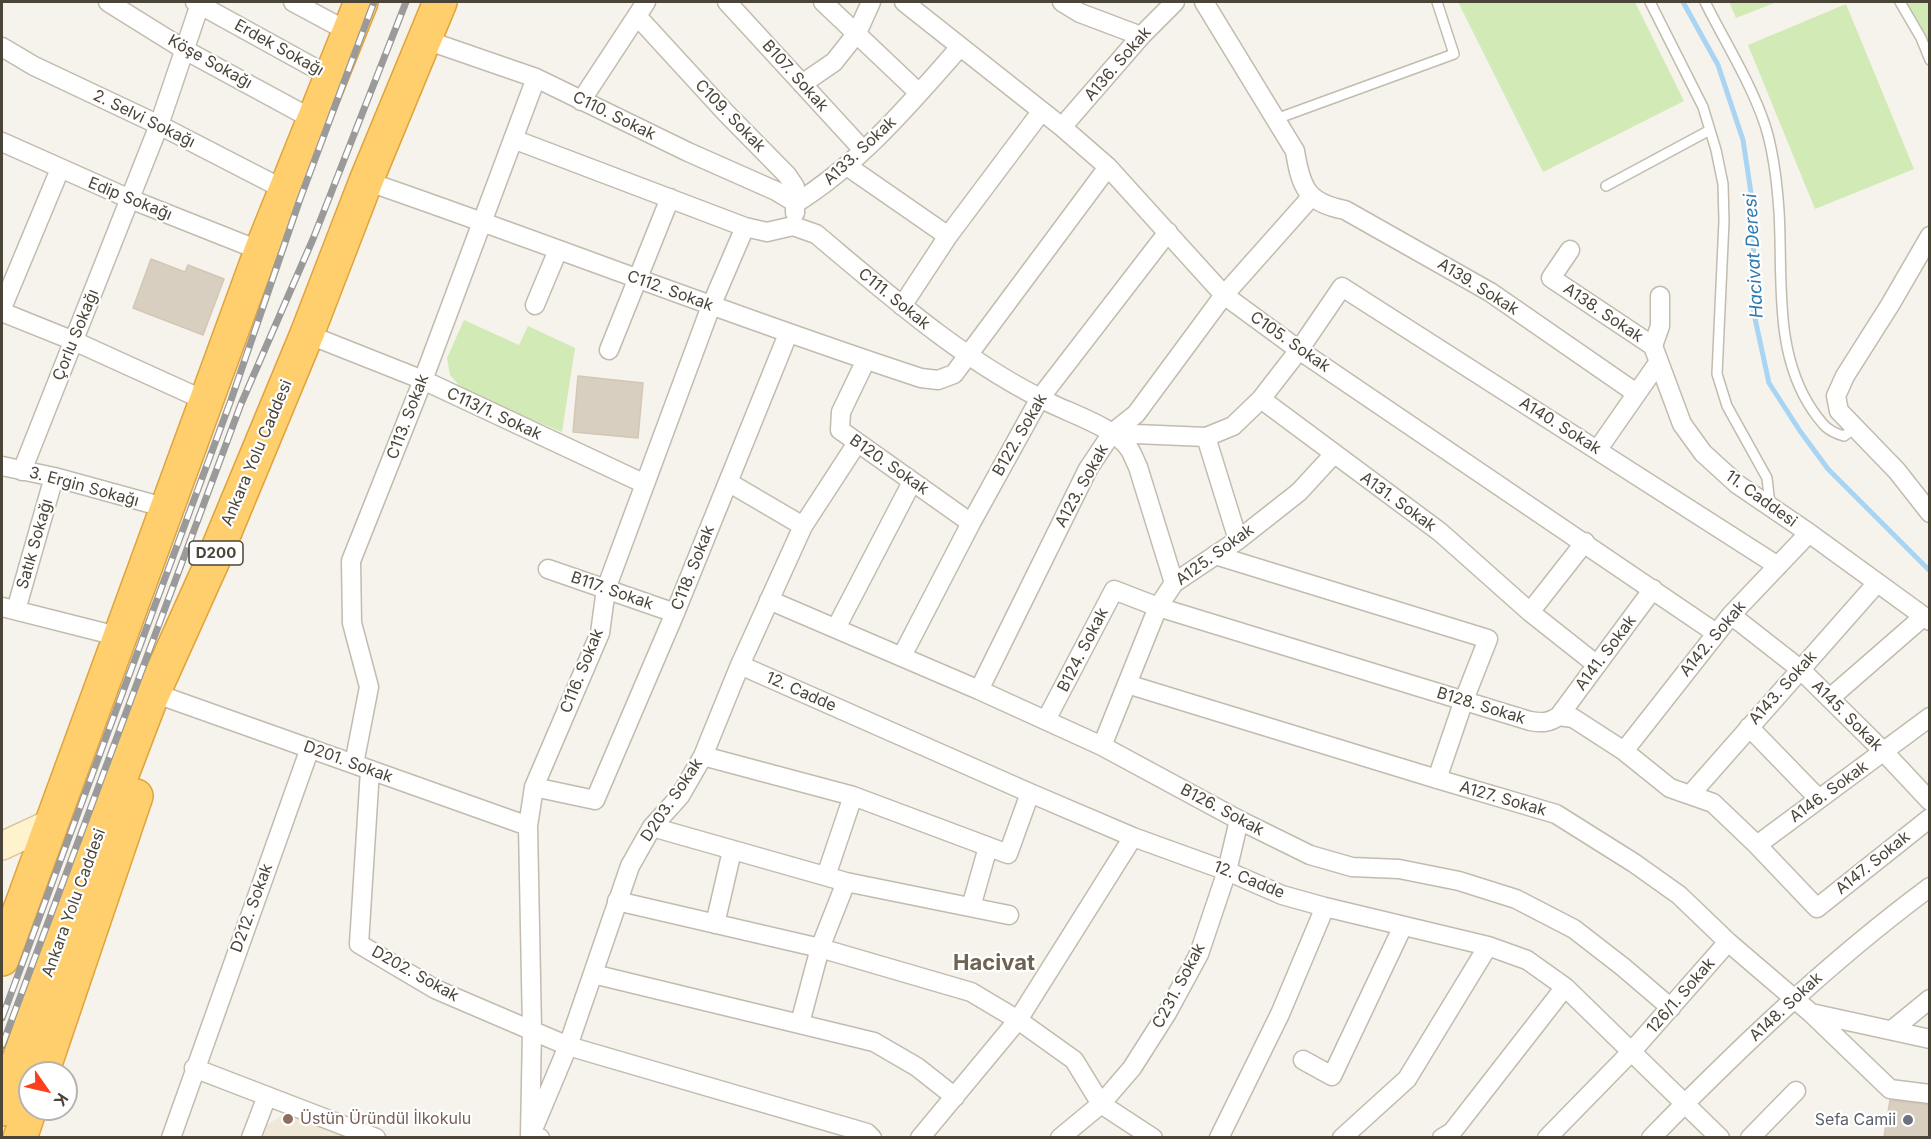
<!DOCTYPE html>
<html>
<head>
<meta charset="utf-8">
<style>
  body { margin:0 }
  #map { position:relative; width:1931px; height:1139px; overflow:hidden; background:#f6f3ec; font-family:Inter,sans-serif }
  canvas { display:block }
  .frame { position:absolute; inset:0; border:3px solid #4b4439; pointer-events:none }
  .north { position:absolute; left:18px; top:1061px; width:60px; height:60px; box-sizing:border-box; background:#fff; border:2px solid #b7b4b0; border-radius:50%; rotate:124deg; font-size:16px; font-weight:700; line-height:24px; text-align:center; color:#4b4439 }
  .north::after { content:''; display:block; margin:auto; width:21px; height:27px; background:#fc3f1d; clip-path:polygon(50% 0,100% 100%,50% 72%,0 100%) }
</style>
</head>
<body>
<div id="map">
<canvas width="1931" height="1139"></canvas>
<div class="frame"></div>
<div class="north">K</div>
</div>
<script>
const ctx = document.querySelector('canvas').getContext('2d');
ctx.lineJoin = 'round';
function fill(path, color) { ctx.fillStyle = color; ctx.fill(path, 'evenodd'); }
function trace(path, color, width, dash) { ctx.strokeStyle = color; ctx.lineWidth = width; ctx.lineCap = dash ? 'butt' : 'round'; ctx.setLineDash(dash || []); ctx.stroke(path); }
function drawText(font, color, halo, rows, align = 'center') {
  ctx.font = font + ' Inter,sans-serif'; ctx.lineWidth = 4.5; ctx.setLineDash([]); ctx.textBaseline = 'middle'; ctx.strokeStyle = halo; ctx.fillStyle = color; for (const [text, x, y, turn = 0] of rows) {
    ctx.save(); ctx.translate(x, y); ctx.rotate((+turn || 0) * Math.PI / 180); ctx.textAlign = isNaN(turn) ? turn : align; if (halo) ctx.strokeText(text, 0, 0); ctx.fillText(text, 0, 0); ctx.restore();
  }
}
const education = new Path2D(`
  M 285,1113 L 348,1137 L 263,1137 L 267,1125 Z`);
const green = new Path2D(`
  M 1458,2 L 1635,2 L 1684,101 L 1543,172 Z
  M 1729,2 L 1777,2 L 1736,18 Z
  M 1906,2 L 1929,2 L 1929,42 Z
  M 1846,4 L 1914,169 L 1815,209 L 1748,45 Z
  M 464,320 L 519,345 L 528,326 L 575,348 L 562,432 L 464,391 L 450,375 L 447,358 Z`);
const stream = new Path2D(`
  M 1683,2 L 1718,65 L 1743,140 L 1753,206 L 1754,314 L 1769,383 L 1800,431 L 1828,469 L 1930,571`);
const building = new Path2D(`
  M 151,259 L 185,272 L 188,265 L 224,279 L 203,335 L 133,308 Z
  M 578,376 L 643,383 L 638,438 L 573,432 Z
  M 1890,1100 L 1929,1105 L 1929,1137 L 1884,1137 Z`);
const lane = new Path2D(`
  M 1650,2 L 1703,107 L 1716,150 L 1723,184 L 1724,221 L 1717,374 L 1727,406 L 1767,478 L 1770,505
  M 1705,2 C 1725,42 1751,83 1765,125 C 1774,153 1777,182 1779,211 C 1783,278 1773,353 1813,411 C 1823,425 1827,431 1844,436 L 1855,428
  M 1900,2 L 1921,38 L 1930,60
  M 1276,119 L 1454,54 L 1437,2
  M 1606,186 L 1710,130`);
const street = new Path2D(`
  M 108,2 L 185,50 L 314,120
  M 195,2 L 331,77
  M 293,2 L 349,32
  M 727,2 L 863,150
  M 823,2 L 919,93
  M 904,2 L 1062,127 L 1108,167 L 1224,295 L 1299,350 L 1716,633
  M 1062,2 L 1080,13 L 1141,36
  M 1204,2 L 1295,151 C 1301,188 1307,203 1345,210 L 1490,292 L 1636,393
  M 637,16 L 726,113 L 787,175 L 795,187 L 795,213
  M 426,40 L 536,78 L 688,152 L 776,191 L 796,203 C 860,163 911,103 960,47
  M 2,47 L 34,66 L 159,125 L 285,190
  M 802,84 L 834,62 L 857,33 L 871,2
  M 581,101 L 646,2
  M 1062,127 L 1141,36 L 1175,2
  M 513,139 L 745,227 L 767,232 L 793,226 L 816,234 C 890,296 964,362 1052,404 C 1075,415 1117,429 1130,450 C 1133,455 1135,461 1138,467 L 1174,583
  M 2,142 L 130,199 L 261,251
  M 847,166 L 948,236
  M 366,181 C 552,245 734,317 921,378 L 938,380 L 954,374 L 1108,167
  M 1930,236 L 1890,305 L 1845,376 L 1836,396 L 1839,411 L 1897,471 L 1930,513
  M 1570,250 L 1551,278 L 1653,346
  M 1660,296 L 1660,326 L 1653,346 L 1682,424 L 1703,453 L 1737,484 L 1809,533 L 1930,621
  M 535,305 L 558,250
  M 902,306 L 948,236 L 1041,112
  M 2,308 L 60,169
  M 2,312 L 74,341 L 206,401
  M 307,334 L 423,380 L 645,484
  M 609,350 L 670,198
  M 866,360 L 841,412 L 840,430 L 971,523
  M 1261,399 L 1440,532 L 1530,612 L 1597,665
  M 1112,433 L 1206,437 L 1233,426 L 1261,399 L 1299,350 L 1342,287 L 1778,566
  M 1206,437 L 1238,540
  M 1598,449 L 1658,363
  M 2,466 L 54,477 L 167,508
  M 22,471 L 159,125 L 200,4
  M 728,482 L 803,526
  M 1215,555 L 1488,639 L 1464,700 L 1437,779
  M 548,569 L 675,613
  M 769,600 L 979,690 L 1102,746 L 1239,820 L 1310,855 L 1352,867 L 1399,869 L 1459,881 L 1516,899 L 1574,929 L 1623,967 L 1671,1008
  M 2,607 L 121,637
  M 16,610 L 54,477
  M 1530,612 L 1585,542
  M 1731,615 L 1800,669 L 1884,752 L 1930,801
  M 836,628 L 912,482
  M 902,656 L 971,523 L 1040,398 L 1168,232
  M 740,665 L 1030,793 L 1133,837 L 1227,871 L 1282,895 L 1325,907 L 1488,946 L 1527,960 L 1565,987 L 1720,1138
  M 1127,684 L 1437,779 L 1556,814 L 1634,863 L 1679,895 L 1728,942 L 1811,1013 L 1930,1039
  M 979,690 L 1088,469 L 1112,433 L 1136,414 L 1224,295 L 1312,196
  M 168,698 L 528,826
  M 1830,698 L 1923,617
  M 1559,716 L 1653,589
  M 1046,720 L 1114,590 L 1158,607 L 1530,721 C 1542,723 1549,723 1559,716 L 1573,718 L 1624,751 L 1670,788 L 1713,803 L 1757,845 L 1817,908 L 1930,818
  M 1749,727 L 1818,798
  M 1102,746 L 1158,607 L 1174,583 L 1238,540 L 1299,492 L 1334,454
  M 1624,751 L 1731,615 L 1809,533
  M 703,756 L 853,796 L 1008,854 L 1030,793
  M 354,764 L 369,687 L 352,623 L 351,561 L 423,380 L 536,78
  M 370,770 L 359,944 L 435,989 L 568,1046 L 867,1133 L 872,1138
  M 534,787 L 595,800 L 675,613 L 788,334
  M 1690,795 L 1877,583
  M 652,827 L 846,882 L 1009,915
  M 1757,845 L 1930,717
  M 826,876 L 853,796
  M 617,901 L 820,948 L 971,992 L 1018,1020 L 1074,1060 L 1101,1104 L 1153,1138
  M 971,907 L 988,847
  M 715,924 L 732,851
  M 593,974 L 874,1042 L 917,1067 L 955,1097
  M 1811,1013 L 1890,1089 L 1930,1094
  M 800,1023 L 820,948 L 846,882
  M 1892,1030 L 1930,999
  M 1303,1060 L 1332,1076 L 1403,926
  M 194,1068 L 376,1138
  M 534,1127 L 568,1046 L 630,866 L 652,827 L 680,796 L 703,756 L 740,665 L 803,526 L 857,443
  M 171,1138 L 310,748
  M 251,1138 L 267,1096
  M 540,1138 L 530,1136 L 532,1030 L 528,826 L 534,787 L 600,633 L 606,589 L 711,306 L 745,227
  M 920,1138 L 1018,1020 L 1133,837
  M 1060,1138 L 1101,1104 L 1132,1068 L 1167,1013 L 1199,954 L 1227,871 L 1239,820
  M 1219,1138 L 1280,1014 L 1325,907
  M 1342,1138 L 1407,1079 L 1488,946
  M 1442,1138 L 1452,1132 L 1565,987
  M 1547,1138 L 1632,1051 L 1728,942
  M 1651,1138 C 1739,1048 1829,962 1930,887
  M 1750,1138 L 1796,1091`);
const secondary = new Path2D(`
  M 2,846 L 51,823`);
const highway = new Path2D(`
  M 2,959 L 261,251 L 361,2
  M 42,1073 L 136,796
  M 2,1109 L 76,895 L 151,698 L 214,558 L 307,334 L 366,181 L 440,2
  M 20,1138 L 30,1109`);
const rail = new Path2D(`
  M 2,1018 L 231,400 L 300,199 L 374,2
  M 2,1046 L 241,404 L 313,239 L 406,2`);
const markers = [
  [288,1119,6,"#8d6e63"],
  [1908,1120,6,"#6b7280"]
];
const shields = [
  [216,553,54]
];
const shieldNames = [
  ["D200",216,553]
];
const streetNames = [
  ["Erdek Sokağı",279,48,29],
  ["Köşe Sokağı",210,62,29],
  ["A136. Sokak",1118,64,-49],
  ["B107. Sokak",795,76,48],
  ["C110. Sokak",614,116,26],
  ["C109. Sokak",730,116,46],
  ["2. Selvi Sokağı",144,119,26],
  ["A133. Sokak",860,151,-43],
  ["Edip Sokağı",130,199,22],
  ["A139. Sokak",1478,287,32],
  ["C112. Sokak",670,291,20],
  ["C111. Sokak",894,299,39],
  ["A138. Sokak",1603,313,34],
  ["Çorlu Sokağı",76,335,-68],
  ["C105. Sokak",1290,342,35],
  ["C113/1. Sokak",494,414,25],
  ["C113. Sokak",408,417,-69],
  ["A140. Sokak",1560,426,32],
  ["B122. Sokak",1020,435,-60],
  ["Ankara Yolu Caddesi",257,453,-67],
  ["B120. Sokak",889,465,35],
  ["A123. Sokak",1082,486,-61],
  ["3. Ergin Sokağı",84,487,15],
  ["11. Caddesi",1761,499,36],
  ["A131. Sokak",1398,502,36],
  ["Satık Sokağı",35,544,-74],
  ["A125. Sokak",1215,555,-36],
  ["C118. Sokak",693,568,-68],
  ["B117. Sokak",612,591,19],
  ["A142. Sokak",1713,639,-50],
  ["B124. Sokak",1083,650,-63],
  ["A141. Sokak",1606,653,-53],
  ["C116. Sokak",582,671,-68],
  ["A143. Sokak",1783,688,-48],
  ["12. Cadde",801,692,24],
  ["B128. Sokak",1481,706,17],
  ["A145. Sokak",1847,716,45],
  ["D201. Sokak",348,762,20],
  ["A146. Sokak",1829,792,-36],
  ["A127. Sokak",1503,799,16],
  ["D203. Sokak",672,800,-56],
  ["B126. Sokak",1222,810,28],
  ["A147. Sokak",1873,863,-39],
  ["12. Cadde",1249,880,22],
  ["Ankara Yolu Caddesi",74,903,-70],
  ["D212. Sokak",252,908,-70],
  ["D202. Sokak",415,974,29],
  ["C231. Sokak",1179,986,-62],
  ["126/1. Sokak",1681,996,-49],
  ["A148. Sokak",1786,1007,-43]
];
const educationNames = [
  ["Üstün Üründül İlkokulu",300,1119]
];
const worshipNames = [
  ["Sefa Camii",1896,1120]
];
const waterNames = [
  ["Hacivat Deresi",1754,256,-93]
];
const districtNames = [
  ["Hacivat",994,963]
];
fill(education, '#efe8d6');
fill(green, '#d2eab5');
trace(stream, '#a9d4f2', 5);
fill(building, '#d8cfc1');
trace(building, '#d3c7b4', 1.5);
trace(lane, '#c2bbae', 12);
trace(street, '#c2bbae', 21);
trace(secondary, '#d6c79b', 30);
trace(highway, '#e0a43c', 36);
trace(lane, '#fff', 9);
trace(street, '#fff', 18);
trace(secondary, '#fff3cd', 27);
trace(highway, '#ffcf6e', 33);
trace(rail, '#9a9a9a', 7);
trace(rail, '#fff', 4.5, [14]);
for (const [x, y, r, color] of markers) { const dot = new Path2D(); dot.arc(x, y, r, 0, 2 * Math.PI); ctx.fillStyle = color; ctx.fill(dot); trace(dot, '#fff', 2); }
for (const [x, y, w] of shields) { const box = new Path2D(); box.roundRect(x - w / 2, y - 12, w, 24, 4.5); ctx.fillStyle = '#fff'; ctx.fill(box); trace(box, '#4b4439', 1.5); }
drawText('bold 15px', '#4b4439', null, shieldNames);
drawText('16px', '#4b4439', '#fff', streetNames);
drawText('16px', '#785e54', '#fff', educationNames, 'left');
drawText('16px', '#5b616d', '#fff', worshipNames, 'right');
drawText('italic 18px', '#2e7ab2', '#fff', waterNames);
drawText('bold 22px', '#6e6250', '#fff', districtNames);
</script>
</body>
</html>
